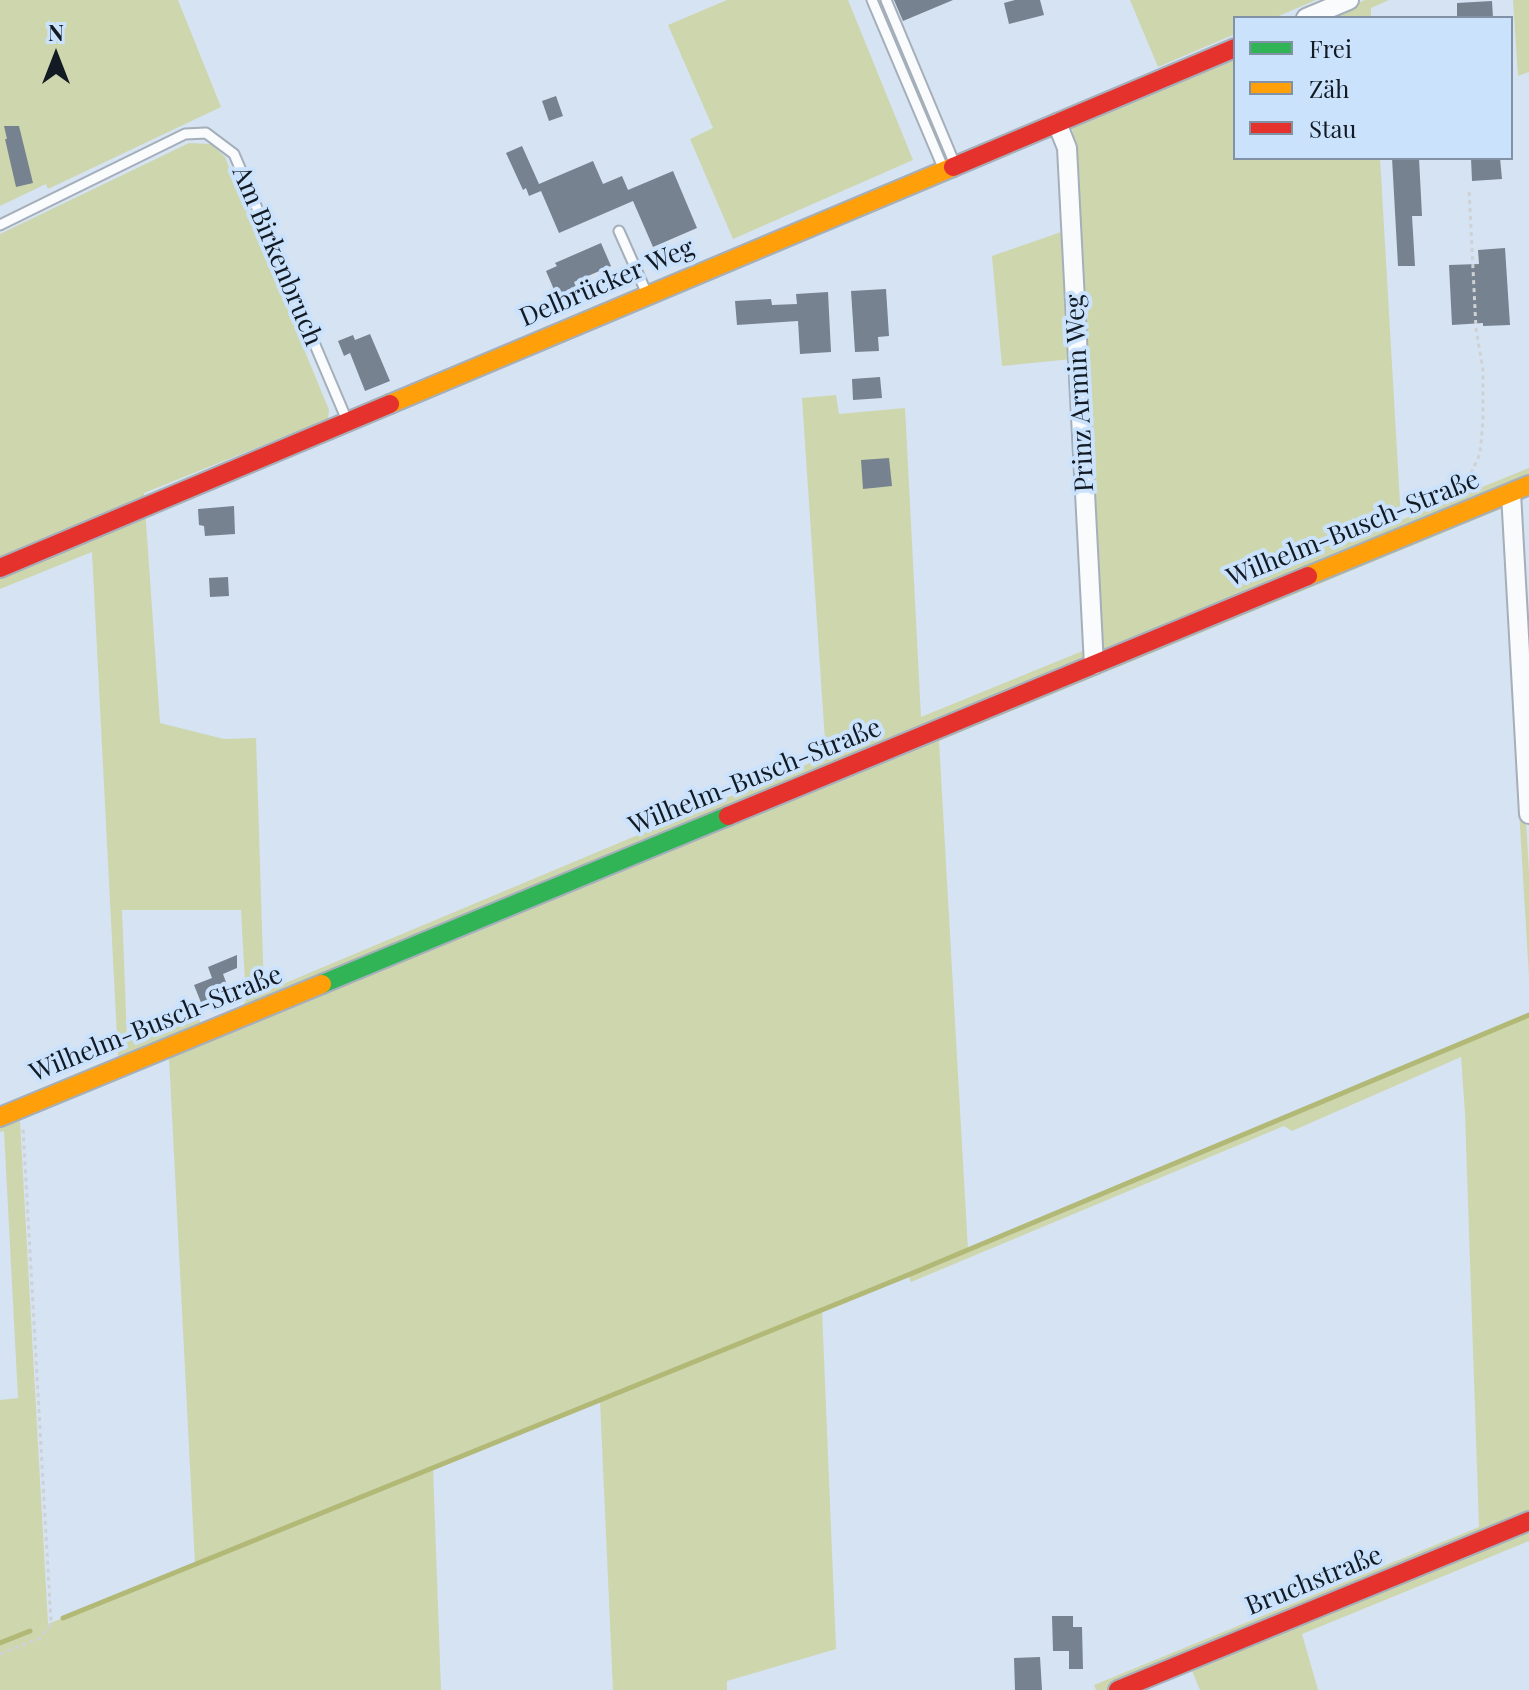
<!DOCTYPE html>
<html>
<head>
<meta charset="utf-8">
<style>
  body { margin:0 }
  #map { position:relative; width:1529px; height:1690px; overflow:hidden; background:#d6e3f2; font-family:"Playfair Display",serif }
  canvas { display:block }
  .legend { position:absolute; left:1233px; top:16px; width:280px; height:144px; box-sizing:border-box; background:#cbe2fd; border:2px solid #8192a6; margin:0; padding:10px 14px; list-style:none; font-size:24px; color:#121a23 }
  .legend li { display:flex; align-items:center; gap:16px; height:40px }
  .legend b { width:40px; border:2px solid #8192a6 }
  .north { position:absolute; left:16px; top:16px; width:80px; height:80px; -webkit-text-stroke:6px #cbe2fd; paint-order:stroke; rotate:0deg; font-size:22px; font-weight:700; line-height:32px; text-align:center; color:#121a23 }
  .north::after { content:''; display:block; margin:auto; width:28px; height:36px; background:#121a23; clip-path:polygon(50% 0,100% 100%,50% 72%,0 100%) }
</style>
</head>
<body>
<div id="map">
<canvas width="1529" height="1690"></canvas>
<ul class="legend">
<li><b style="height:10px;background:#30b455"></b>Frei</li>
<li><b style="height:10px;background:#ff9f0a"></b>Zäh</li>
<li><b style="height:10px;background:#e5322d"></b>Stau</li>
</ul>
<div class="north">N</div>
</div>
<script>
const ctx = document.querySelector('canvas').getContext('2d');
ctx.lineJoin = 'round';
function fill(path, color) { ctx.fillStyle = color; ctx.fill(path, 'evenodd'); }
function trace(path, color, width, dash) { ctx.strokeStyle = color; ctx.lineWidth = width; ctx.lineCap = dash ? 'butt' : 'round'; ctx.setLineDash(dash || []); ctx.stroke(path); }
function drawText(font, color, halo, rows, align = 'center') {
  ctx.font = font + ' "Playfair Display",serif'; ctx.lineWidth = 8; ctx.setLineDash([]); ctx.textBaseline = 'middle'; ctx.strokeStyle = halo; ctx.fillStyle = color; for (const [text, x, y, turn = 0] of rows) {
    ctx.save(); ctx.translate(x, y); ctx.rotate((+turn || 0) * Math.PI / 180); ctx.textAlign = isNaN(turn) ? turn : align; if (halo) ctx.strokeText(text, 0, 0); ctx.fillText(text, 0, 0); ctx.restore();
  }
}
const green = new Path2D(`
  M 0,0 L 178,0 L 221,107 L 48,189 L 46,184 L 0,206 Z
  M 727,0 L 848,0 L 913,160 L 733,239 L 690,139 L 713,128 L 668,25 Z
  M 1130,0 L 1316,0 L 1274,18 L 1235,18 L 1235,34 L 1158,67 Z
  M 1365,0 L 1389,0 L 1371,8 L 1371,18 L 1322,18 Z
  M 1513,0 L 1529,0 L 1529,72 L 1518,76 Z
  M 1235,54 L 1235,158 L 1380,158 L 1401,520 L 1529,468 L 1529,481 L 1100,659 L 1072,122 Z
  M 189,143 L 211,144 L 225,157 L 329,410 L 328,419 L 144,493 L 160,723 L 224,739 L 256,738 L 264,992 L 826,756 L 802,398 L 836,395 L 839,414 L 905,408 L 921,717 L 1085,650 L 1085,665 L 238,1015 L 246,1000 L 241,910 L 122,910 L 127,1040 L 197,1012 L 203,1030 L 118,1056 L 92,552 L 0,589 L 0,234 Z
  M 1067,230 L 1072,359 L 1002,366 L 992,256 Z
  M 1508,504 L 1529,873 L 1529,977 L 1501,509 L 939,741 L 968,1250 L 1529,1015 L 1529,1541 L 1302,1634 L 1318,1690 L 1200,1690 L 1190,1666 L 1107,1690 L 1096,1690 L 1094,1685 L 1479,1527 L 1465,1113 L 1461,1057 L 1292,1131 L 1284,1126 L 911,1282 L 908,1275 L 822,1310 L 836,1649 L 727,1681 L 727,1690 L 613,1690 L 600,1400 L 433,1468 L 441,1690 L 0,1690 L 0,1400 L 18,1398 L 4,1131 L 0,1132 L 0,1124 L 20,1121 L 48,1624 L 195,1564 L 169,1057 Z`);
const stream = new Path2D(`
  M 63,1618 L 908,1275 L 1529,1015
  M 0,1643 L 30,1631`);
const building = new Path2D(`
  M 894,0 L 953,0 L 903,21 Z
  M 1015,0 L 1040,0 L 1044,15 L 1009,24 L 1004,3 Z
  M 1492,1 L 1493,18 L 1457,18 L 1457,3 Z
  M 556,96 L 563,116 L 549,121 L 542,101 Z
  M 4,126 L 19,126 L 33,183 L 16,187 L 5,139 L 7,139 Z
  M 522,146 L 539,184 L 593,161 L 603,184 L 622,176 L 628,190 L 673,171 L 697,228 L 653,247 L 633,201 L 559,233 L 541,191 L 529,196 L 526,188 L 523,190 L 506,153 Z
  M 1392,158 L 1419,158 L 1422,216 L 1412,216 L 1415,266 L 1398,266 Z
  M 1471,158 L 1500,158 L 1502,179 L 1472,181 Z
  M 601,243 L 611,266 L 574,282 L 579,294 L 572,297 L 573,301 L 561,306 L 546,271 L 557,266 L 555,263 Z
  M 1505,248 L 1510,325 L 1483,326 L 1483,323 L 1452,325 L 1449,265 L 1479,264 L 1478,250 Z
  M 886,289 L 889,336 L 878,337 L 879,351 L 855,352 L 851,291 Z
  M 828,292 L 831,352 L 800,354 L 798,321 L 737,325 L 735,301 L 771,299 L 772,305 L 797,304 L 796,294 Z
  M 370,334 L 390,381 L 365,391 L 350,353 L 344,356 L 338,341 L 353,335 L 355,340 Z
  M 880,377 L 882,398 L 853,400 L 852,379 Z
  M 889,458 L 892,486 L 863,489 L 861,460 Z
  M 234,506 L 235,534 L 205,536 L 204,526 L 199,525 L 198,509 Z
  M 228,577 L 229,596 L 210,597 L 209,578 Z
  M 237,955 L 237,968 L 223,974 L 230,993 L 202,1005 L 194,985 L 212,978 L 208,967 Z
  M 1052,1616 L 1073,1616 L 1073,1627 L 1082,1627 L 1083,1669 L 1069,1669 L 1069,1651 L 1053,1651 Z
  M 1040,1657 L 1042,1690 L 1015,1690 L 1014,1658 Z`);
const path = new Path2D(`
  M 1469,489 L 1470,475 L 1480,454 L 1483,421 L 1483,370 L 1476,329 L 1469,188
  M 0,1654 L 40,1638 L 51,1623 L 23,1128`);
const lane = new Path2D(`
  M 872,0 L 944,170
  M 886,0 L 954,162
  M 0,225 L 185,134 L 206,133 L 234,154 L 346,418
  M 619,231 L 647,294`);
const street = new Path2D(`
  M 1306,18 L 1349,0
  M 1057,123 L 1067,148 L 1094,665
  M 1511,493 L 1529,814`);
const fast = new Path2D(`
  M 322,984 L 728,816`);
const slow = new Path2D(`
  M 390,404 L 953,167
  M 1308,576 L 1529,485
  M 0,1117 L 322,984`);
const jam = new Path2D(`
  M 953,167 L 1235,48
  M 0,568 L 390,404
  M 728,816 L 1308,576
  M 1118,1690 L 1529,1521`);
const streetNames = [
  ["Am Birkenbruch",277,256,67],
  ["Delbrücker Weg",607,283,-23],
  ["Prinz Armin Weg",1080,393,-93],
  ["Wilhelm-Busch-Straße",1353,529,-22],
  ["Wilhelm-Busch-Straße",755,777,-22],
  ["Wilhelm-Busch-Straße",156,1024,-22],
  ["Bruchstraße",1314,1581,-22]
];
fill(green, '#ced6ad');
trace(stream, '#b2b875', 5);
fill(building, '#768290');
trace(lane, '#a5afba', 13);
trace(street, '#a5afba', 22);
trace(fast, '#a5afba', 22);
trace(slow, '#a5afba', 22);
trace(jam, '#a5afba', 22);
trace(path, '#ced2d6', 3, [4, 4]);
trace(lane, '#f9fbfd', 9);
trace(street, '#f9fbfd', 18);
trace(fast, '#30b455', 18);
trace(slow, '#ff9f0a', 18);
trace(jam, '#e5322d', 18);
drawText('26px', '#121a23', '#cbe2fd', streetNames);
</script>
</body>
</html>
